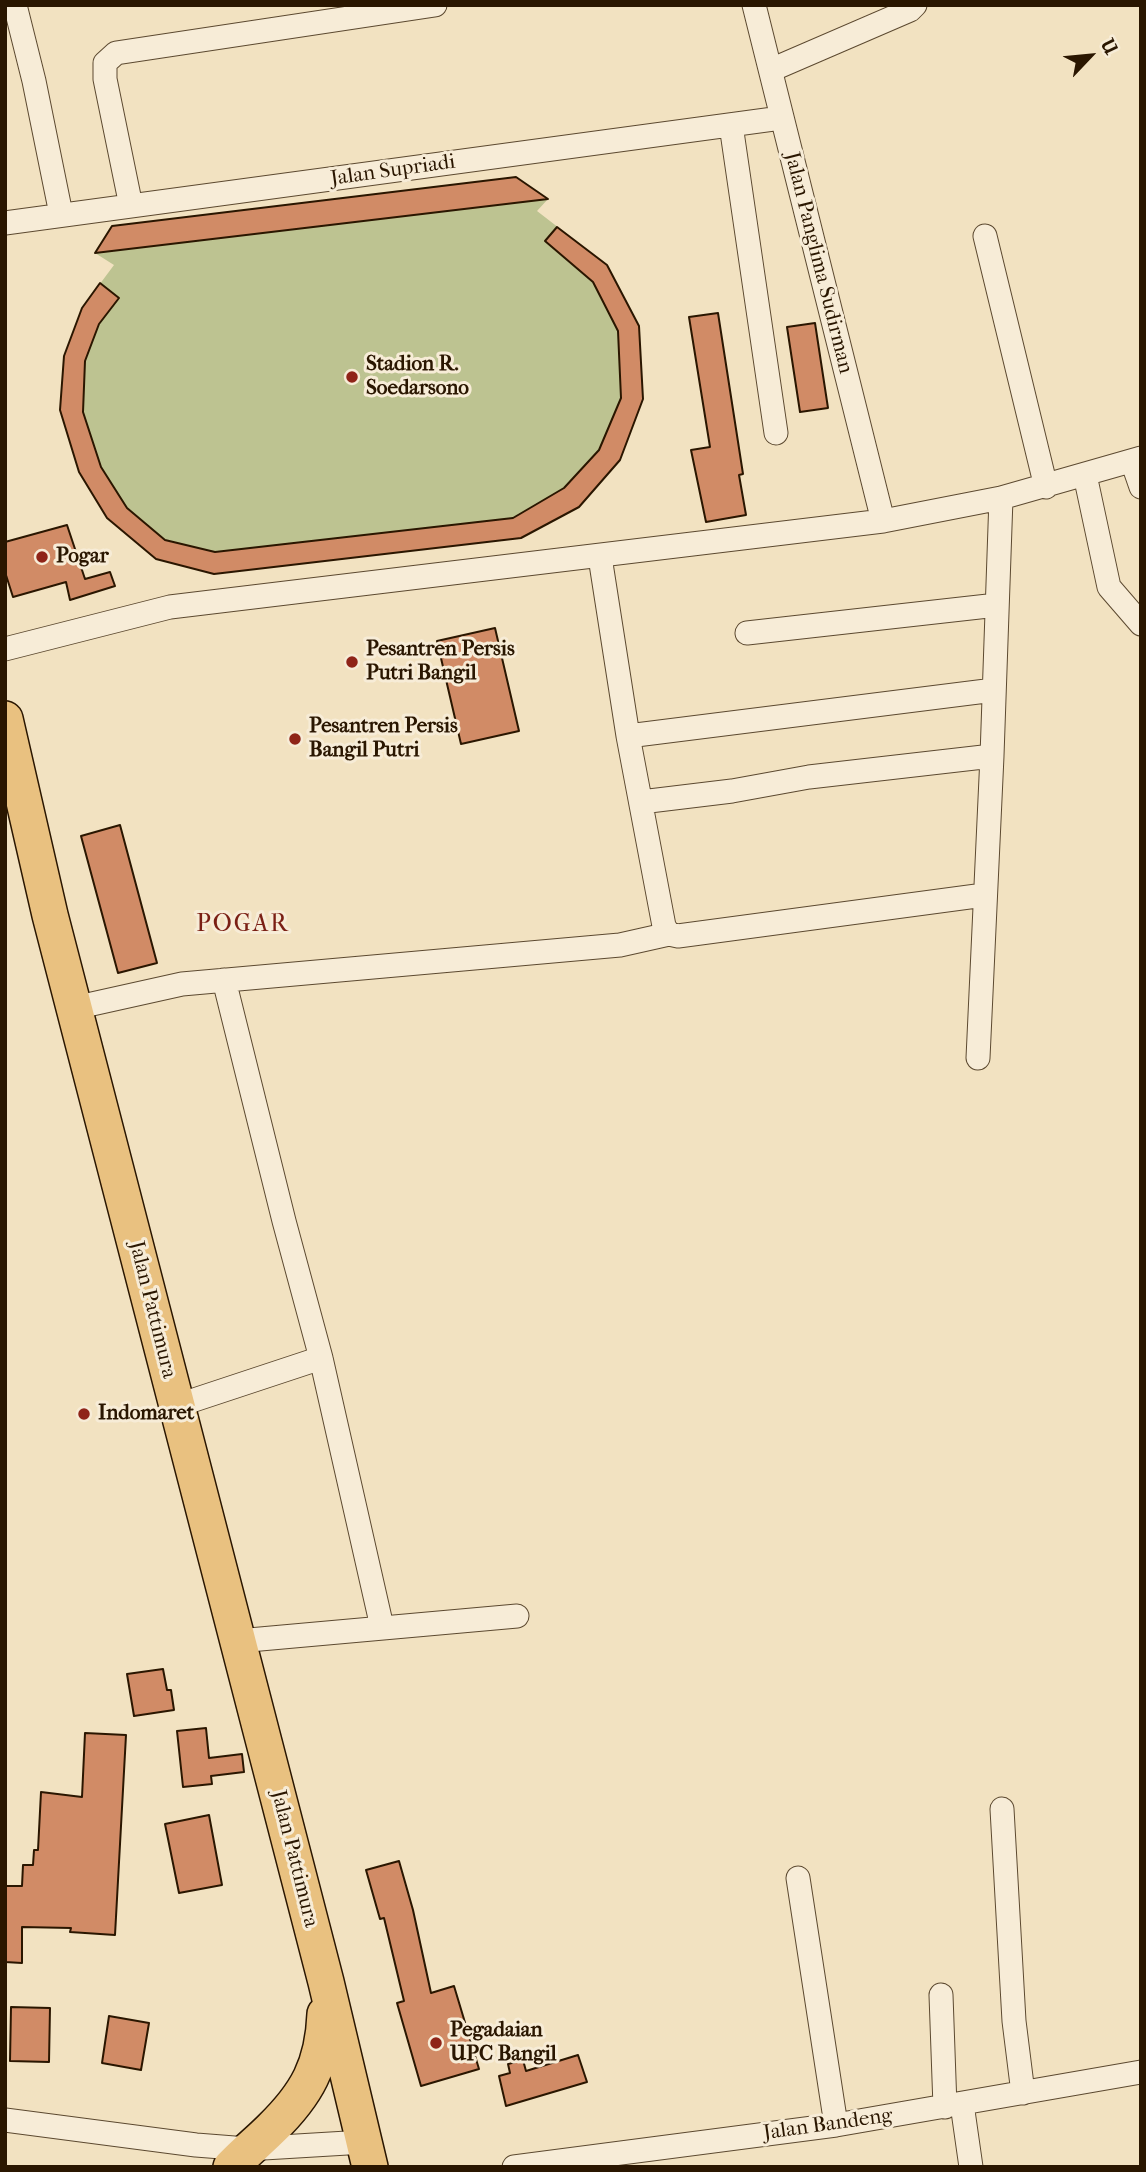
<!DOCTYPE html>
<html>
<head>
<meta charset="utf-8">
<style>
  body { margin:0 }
  #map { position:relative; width:1146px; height:2172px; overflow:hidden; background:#f2e2c1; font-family:"IM FELL French Canon",serif }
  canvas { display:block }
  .frame { position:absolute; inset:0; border:7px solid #2a1600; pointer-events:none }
  .north { position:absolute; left:1055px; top:21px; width:70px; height:70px; -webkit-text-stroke:5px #f7ecd7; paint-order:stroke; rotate:64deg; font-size:19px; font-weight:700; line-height:28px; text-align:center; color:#2a1600 }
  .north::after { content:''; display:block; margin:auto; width:24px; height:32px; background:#2a1600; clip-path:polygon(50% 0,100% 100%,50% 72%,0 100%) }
</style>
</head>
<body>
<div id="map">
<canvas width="1146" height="2172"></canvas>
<div class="frame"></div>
<div class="north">U</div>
</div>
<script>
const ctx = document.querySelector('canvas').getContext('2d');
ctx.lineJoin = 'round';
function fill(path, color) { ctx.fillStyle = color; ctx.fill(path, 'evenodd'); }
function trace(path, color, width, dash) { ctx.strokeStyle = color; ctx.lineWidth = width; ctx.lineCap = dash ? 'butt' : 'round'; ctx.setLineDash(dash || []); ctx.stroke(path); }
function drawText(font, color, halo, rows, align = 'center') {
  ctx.font = font + ' "IM FELL French Canon",serif'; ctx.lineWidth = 6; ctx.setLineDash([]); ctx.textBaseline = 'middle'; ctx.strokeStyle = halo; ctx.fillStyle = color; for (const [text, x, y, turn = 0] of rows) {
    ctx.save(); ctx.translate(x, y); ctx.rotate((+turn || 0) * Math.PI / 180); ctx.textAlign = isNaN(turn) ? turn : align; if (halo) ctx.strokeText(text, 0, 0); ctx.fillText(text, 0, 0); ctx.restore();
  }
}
const green = new Path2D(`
  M 516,177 L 548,199 L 537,211 L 607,265 L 639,326 L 643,399 L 579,507 L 521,538 L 214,574 L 156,559 L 107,518 L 64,356 L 82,308 L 114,265 L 95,253 L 112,226 Z`);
const building = new Path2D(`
  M 516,177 L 548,199 L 95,253 L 112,226 Z
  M 557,227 L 607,265 L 639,326 L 643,399 L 620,460 L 579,507 L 521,538 L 214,574 L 156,559 L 107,518 L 79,472 L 60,410 L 64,356 L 82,308 L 100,283 L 119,298 L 99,324 L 85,361 L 83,412 L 101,467 L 127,508 L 165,540 L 215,552 L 513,518 L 564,488 L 599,450 L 621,398 L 618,331 L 593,282 L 545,241 Z
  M 718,313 L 743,474 L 739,475 L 746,515 L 706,522 L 691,450 L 710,447 L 689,317 Z
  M 815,323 L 828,408 L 800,412 L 787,327 Z
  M 67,525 L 85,579 L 110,572 L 115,586 L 70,600 L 66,582 L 13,597 L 5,572 L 5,542 Z
  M 495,628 L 519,731 L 461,744 L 437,641 Z
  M 120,825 L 157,963 L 118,973 L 81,836 Z
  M 163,1669 L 167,1690 L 171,1690 L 174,1710 L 134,1716 L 127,1674 Z
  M 206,1728 L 209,1758 L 242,1754 L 244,1772 L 211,1776 L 212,1784 L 183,1787 L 177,1731 Z
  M 85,1733 L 126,1735 L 115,1935 L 70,1932 L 71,1928 L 22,1927 L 22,1963 L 5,1962 L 5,1886 L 22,1886 L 23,1865 L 33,1865 L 34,1850 L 38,1850 L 41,1792 L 82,1797 Z
  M 209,1815 L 222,1885 L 179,1893 L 165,1824 Z
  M 399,1861 L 413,1910 L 431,1993 L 454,1986 L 479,2069 L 421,2086 L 397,2003 L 404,2001 L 384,1918 L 380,1919 L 366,1870 Z
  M 11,2007 L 50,2008 L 49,2062 L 10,2061 Z
  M 109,2016 L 149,2023 L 141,2070 L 102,2063 Z
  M 578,2055 L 587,2082 L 506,2106 L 499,2076 L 510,2073 L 508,2064 L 523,2060 L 526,2071 Z`);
const minor = new Path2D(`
  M 15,5 L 34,81 L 61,214
  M 754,5 L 883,521
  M 771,70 L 910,10 L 915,5
  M 731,125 L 776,433
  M 131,206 L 105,79 L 105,63 L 116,53 L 435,5
  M 5,223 L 781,118
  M 985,236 L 1046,487
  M 1132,461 L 1141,487
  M 1085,475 L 1109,587 L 1141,624
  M 600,557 L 628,736 L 664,926 L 669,934
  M 747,633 L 997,605
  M 5,649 L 170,607 L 883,521 L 1001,498 L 1141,458
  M 628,736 L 994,690
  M 641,802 L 732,791 L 809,777 L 992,756
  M 224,980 L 284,1221 L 321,1358 L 382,1627
  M 74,1008 L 182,984 L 620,945 L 669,934 L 678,936 L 984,895
  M 978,1058 L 992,756 L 1001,498
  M 176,1406 L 321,1358
  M 238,1641 L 517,1616
  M 1002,1809 L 1014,2021 L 1023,2093
  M 798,1878 L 836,2125
  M 941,1995 L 945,2107
  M 962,2104 L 971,2167
  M 5,2120 L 196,2145 L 247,2149 L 364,2142
  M 514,2167 L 836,2125 L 1141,2072`);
const highway = new Path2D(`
  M 5,719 L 50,915 L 326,1982 L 370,2167
  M 231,2167 C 244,2153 258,2142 271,2129 C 307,2094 323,2065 325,2014`);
const markers = [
  [352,377,7,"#8f2418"],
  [42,557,7,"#8f2418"],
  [352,662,7,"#8f2418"],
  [295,739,7,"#8f2418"],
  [84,1414,7,"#8f2418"],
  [436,2043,7,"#8f2418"]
];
const streetNames = [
  ["Jalan Supriadi",393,171,-8],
  ["Jalan Panglima Sudirman",818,263,76],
  ["Jalan Pattimura",152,1310,76],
  ["Jalan Pattimura",294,1859,76],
  ["Jalan Bandeng",828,2125,-8]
];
const poiNames = [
  ["Stadion R.",366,365],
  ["Soedarsono",366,389],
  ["Pogar",56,557],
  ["Pesantren Persis",366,650],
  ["Putri Bangil",366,674],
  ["Pesantren Persis",309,727],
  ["Bangil Putri",309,751],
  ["Indomaret",98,1414],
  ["Pegadaian",450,2031],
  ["UPC Bangil",450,2055]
];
const quarterNames = [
  ["POGAR",243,925]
];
fill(green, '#bdc391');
fill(building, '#d18b66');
trace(building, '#2a1600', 2);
trace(minor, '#5c4930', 25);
trace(highway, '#2a1600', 38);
trace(minor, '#f7ecd7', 23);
trace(highway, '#e9c180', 35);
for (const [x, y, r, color] of markers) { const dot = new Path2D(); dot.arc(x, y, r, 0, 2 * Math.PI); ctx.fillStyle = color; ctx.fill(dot); trace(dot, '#f7ecd7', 2.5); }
drawText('21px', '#2a1600', '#f7ecd7', streetNames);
drawText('bold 21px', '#2a1600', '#f7ecd7', poiNames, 'left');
ctx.letterSpacing = '2px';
drawText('24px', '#7a1f14', '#f7ecd7', quarterNames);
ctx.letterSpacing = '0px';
</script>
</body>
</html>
